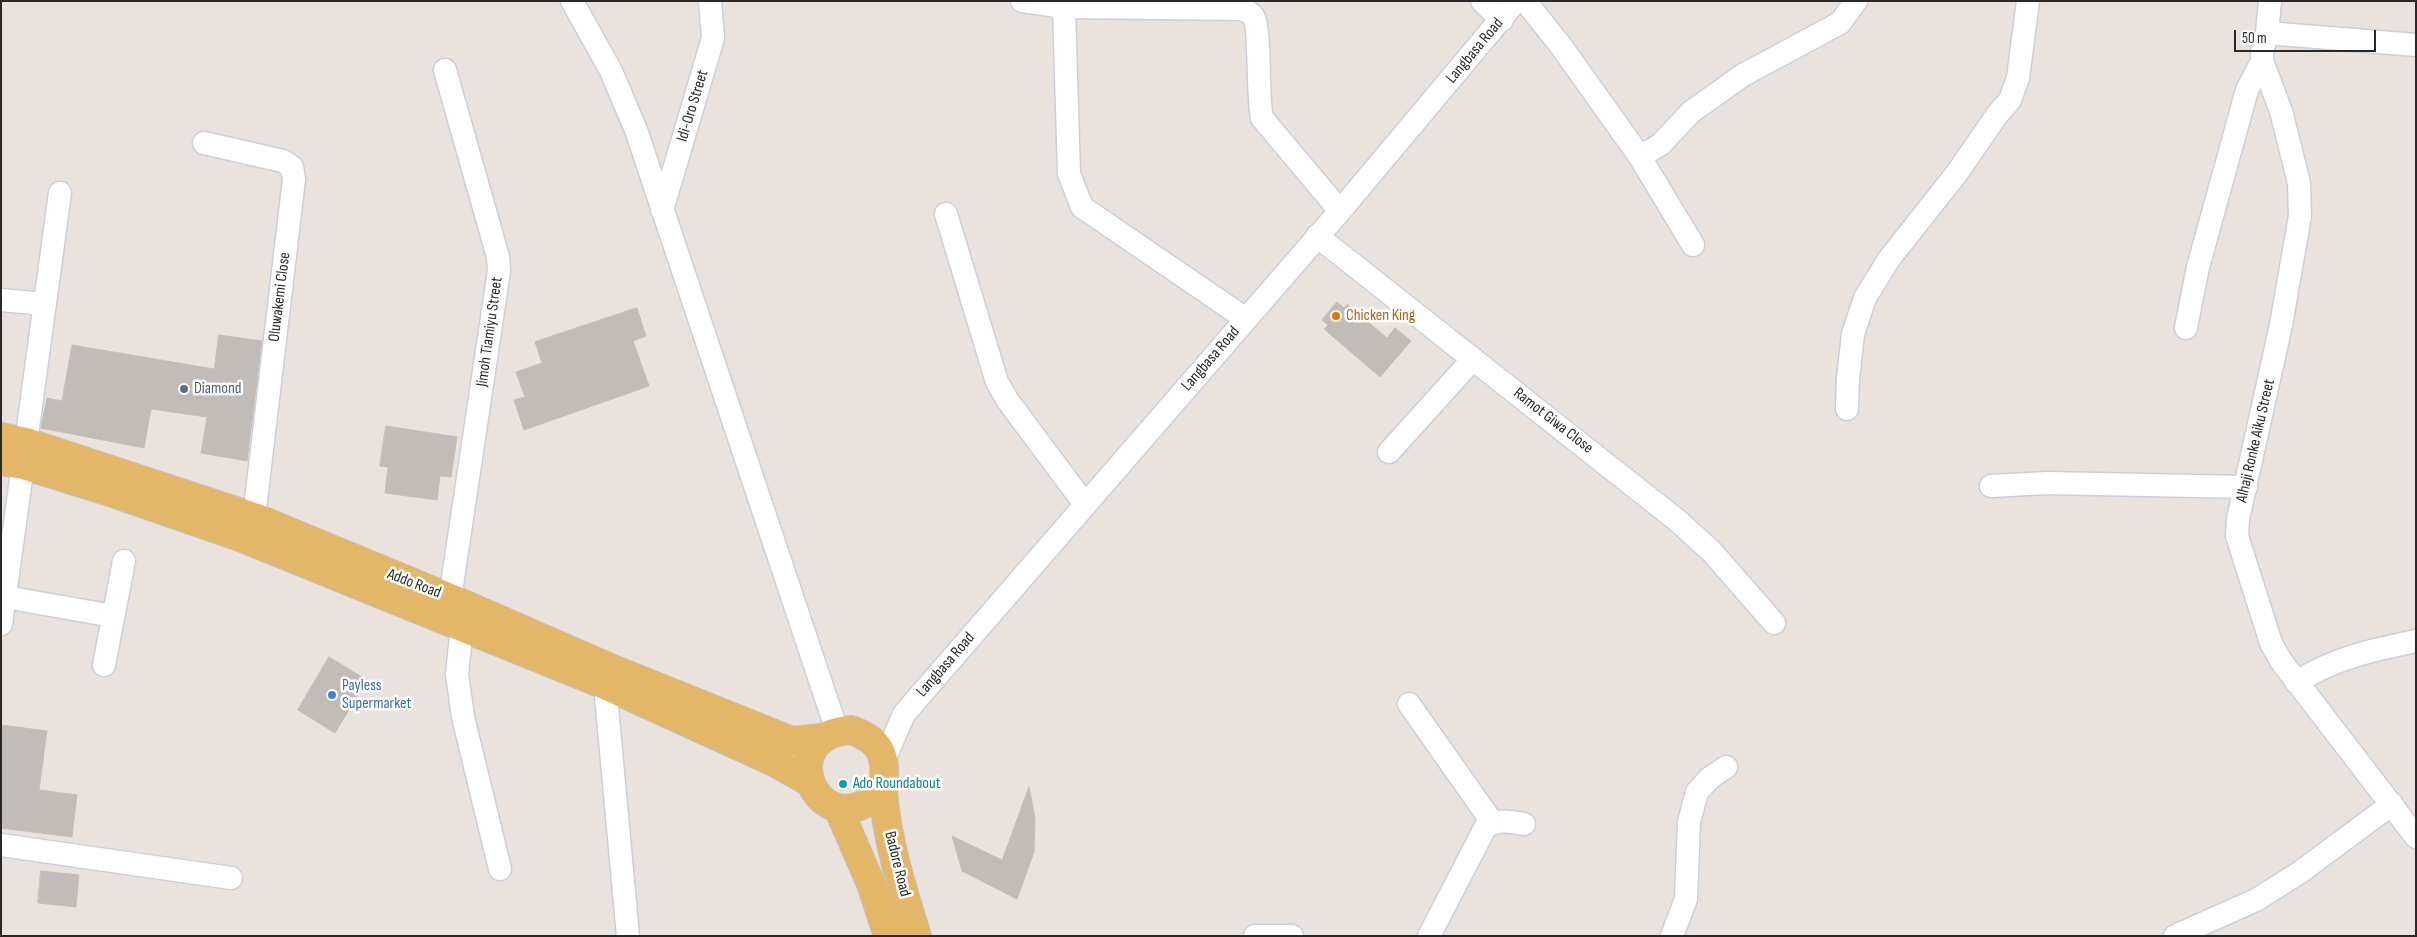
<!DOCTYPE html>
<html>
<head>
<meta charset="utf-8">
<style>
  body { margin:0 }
  #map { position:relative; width:2417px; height:937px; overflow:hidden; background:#eae2dc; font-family:"Sofia Sans Condensed",sans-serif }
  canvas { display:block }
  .frame { position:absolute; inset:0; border:2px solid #292929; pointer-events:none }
  .scale { position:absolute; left:2234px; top:30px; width:142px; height:22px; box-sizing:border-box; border:2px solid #292929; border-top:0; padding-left:6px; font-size:15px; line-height:18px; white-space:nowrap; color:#292929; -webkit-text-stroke:4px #fff; paint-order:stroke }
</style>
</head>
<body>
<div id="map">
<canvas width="2417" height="937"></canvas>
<div class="frame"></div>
<div class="scale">50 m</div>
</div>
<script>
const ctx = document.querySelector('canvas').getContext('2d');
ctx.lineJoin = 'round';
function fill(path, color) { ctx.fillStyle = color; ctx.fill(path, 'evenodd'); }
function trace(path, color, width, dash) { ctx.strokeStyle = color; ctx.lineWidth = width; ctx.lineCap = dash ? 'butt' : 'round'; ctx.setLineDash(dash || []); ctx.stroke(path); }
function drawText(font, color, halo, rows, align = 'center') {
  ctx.font = font + ' "Sofia Sans Condensed",sans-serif'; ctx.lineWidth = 5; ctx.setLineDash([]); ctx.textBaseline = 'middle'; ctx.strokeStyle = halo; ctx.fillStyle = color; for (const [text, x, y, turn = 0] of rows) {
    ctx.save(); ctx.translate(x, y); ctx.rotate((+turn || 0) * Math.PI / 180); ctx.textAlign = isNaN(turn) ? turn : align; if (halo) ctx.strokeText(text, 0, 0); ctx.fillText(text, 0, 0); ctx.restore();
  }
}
const building = new Path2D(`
  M 1337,302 L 1344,308 L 1347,304 L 1387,338 L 1395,328 L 1411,341 L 1380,377 L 1324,329 L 1328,325 L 1322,320 Z
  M 637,308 L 646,336 L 633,341 L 649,386 L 524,430 L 514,400 L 525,397 L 516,372 L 542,363 L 535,342 Z
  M 219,335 L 262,341 L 247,461 L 201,453 L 207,417 L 151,409 L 144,448 L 41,428 L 47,398 L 62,401 L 72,345 L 214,369 Z
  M 386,426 L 457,437 L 451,477 L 440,476 L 437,500 L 385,493 L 388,467 L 380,466 Z
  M 329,657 L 367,680 L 335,733 L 298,710 Z
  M 1,725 L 47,731 L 39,790 L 77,795 L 72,837 L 1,828 Z
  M 1029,787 L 1035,818 L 1034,852 L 1017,899 L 962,871 L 952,836 L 1002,860 Z
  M 41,871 L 79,875 L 76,907 L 38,903 Z`);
const minor = new Path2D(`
  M 572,1 L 611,71 L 636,130 L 837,731
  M 1022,1 L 1064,7 L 1243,9 C 1246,11 1251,13 1253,16 C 1261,26 1257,98 1262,118 L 1340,211
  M 1482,1 L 1502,20
  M 1525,1 L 1561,46 L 1640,157 L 1693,245
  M 2270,1 L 2267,33 L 2262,51 L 2262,61 L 2281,111 L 2299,183 L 2300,216 L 2281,325 L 2238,519 L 2237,536 L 2271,643 L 2281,661 L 2416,837
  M 1064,7 L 1069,174 L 1082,207 L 1246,319
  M 2267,33 L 2416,45
  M 445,70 L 498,257 L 499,271 L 450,598
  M 204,143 L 283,161 L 292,167 L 294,179 L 254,517
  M 1640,157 L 1661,144 L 1691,112 L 1743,75 L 1840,23 L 1856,1
  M 662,210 L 713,38 L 710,1
  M 946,214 L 997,382 L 1008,401 L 1084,503
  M 1317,236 L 1678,521 L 1712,552 L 1774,623
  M 1,300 L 45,304
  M 2186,328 L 2198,267 L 2247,90 L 2262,61
  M 1847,409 L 1848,378 L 1853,334 L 1865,298 L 1889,259 L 1957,173 L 1997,115 L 2010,100 L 2018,78 L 2028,1
  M 26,442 L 60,193
  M 1389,452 L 1473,359
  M 1991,486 L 2047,483 L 2246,487
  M 5,597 L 113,616
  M 1,624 L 23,465
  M 462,627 L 457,674 L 463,717 L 500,869
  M 104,665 L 124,561
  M 2296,682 C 2338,657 2369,651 2416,641
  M 605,685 L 628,936
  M 1409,704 L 1492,822
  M 884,760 L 904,714 L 1340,211 L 1516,1
  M 1,845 L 231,878
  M 1255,936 L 1292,936
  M 1429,936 L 1485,828 C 1497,818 1510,822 1524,824
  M 1672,936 L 1686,899 L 1689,822 L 1697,792 L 1710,778 L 1726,767
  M 2175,936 L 2256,900 L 2299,873 L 2392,804`);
const major = new Path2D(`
  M 1,437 L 26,442 L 254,517 L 450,598 L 615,670 L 792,741 L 821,738
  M 1,461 L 23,465 L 113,493 L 240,537 L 605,685 L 774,762 L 811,783
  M 851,730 C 884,741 887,759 883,791 C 875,797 867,804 857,807 C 807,822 781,734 851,730 Z
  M 883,791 C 887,841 902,888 917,936
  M 838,808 L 871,884 L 888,936`);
const markers = [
  [1336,316,5,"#e8710a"],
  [184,389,5,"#5c6f8a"],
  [332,695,5,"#3f7fe0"],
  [843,784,5,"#0f9aa8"]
];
const streetNames = [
  ["Langbasa Road",1475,51,-50],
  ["Idi-Oro Street",693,106,-73],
  ["Oluwakemi Close",280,297,-83],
  ["Jimoh Tiamiyu Street",490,332,-82],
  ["Langbasa Road",1211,359,-49],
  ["Ramot Giwa Close",1553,421,38],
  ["Alhaji Ronke Aiku Street",2256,441,-77],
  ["Addo Road",414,584,21],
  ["Langbasa Road",946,665,-49],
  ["Badore Road",897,864,76]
];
const foodNames = [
  ["Chicken King",1346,316]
];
const serviceNames = [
  ["Diamond",194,389]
];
const shopNames = [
  ["Payless",342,686],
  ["Supermarket",342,704]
];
const cultureNames = [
  ["Ado Roundabout",853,784]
];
fill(building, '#c2bcb9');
trace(building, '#c5beb6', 1);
trace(minor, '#cbcfda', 25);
trace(major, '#c3c3c3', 30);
trace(minor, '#fff', 22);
trace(major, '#e3b668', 28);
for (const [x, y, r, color] of markers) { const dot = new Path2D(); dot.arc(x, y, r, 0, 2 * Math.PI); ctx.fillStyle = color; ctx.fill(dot); trace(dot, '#fff', 2); }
drawText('16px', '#292929', '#fff', streetNames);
drawText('16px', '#c56008', '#fff', foodNames, 'left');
drawText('16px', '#4e5e75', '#fff', serviceNames, 'left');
drawText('16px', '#366cbe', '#fff', shopNames, 'left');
drawText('16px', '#0d838f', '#fff', cultureNames, 'left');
</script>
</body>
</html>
